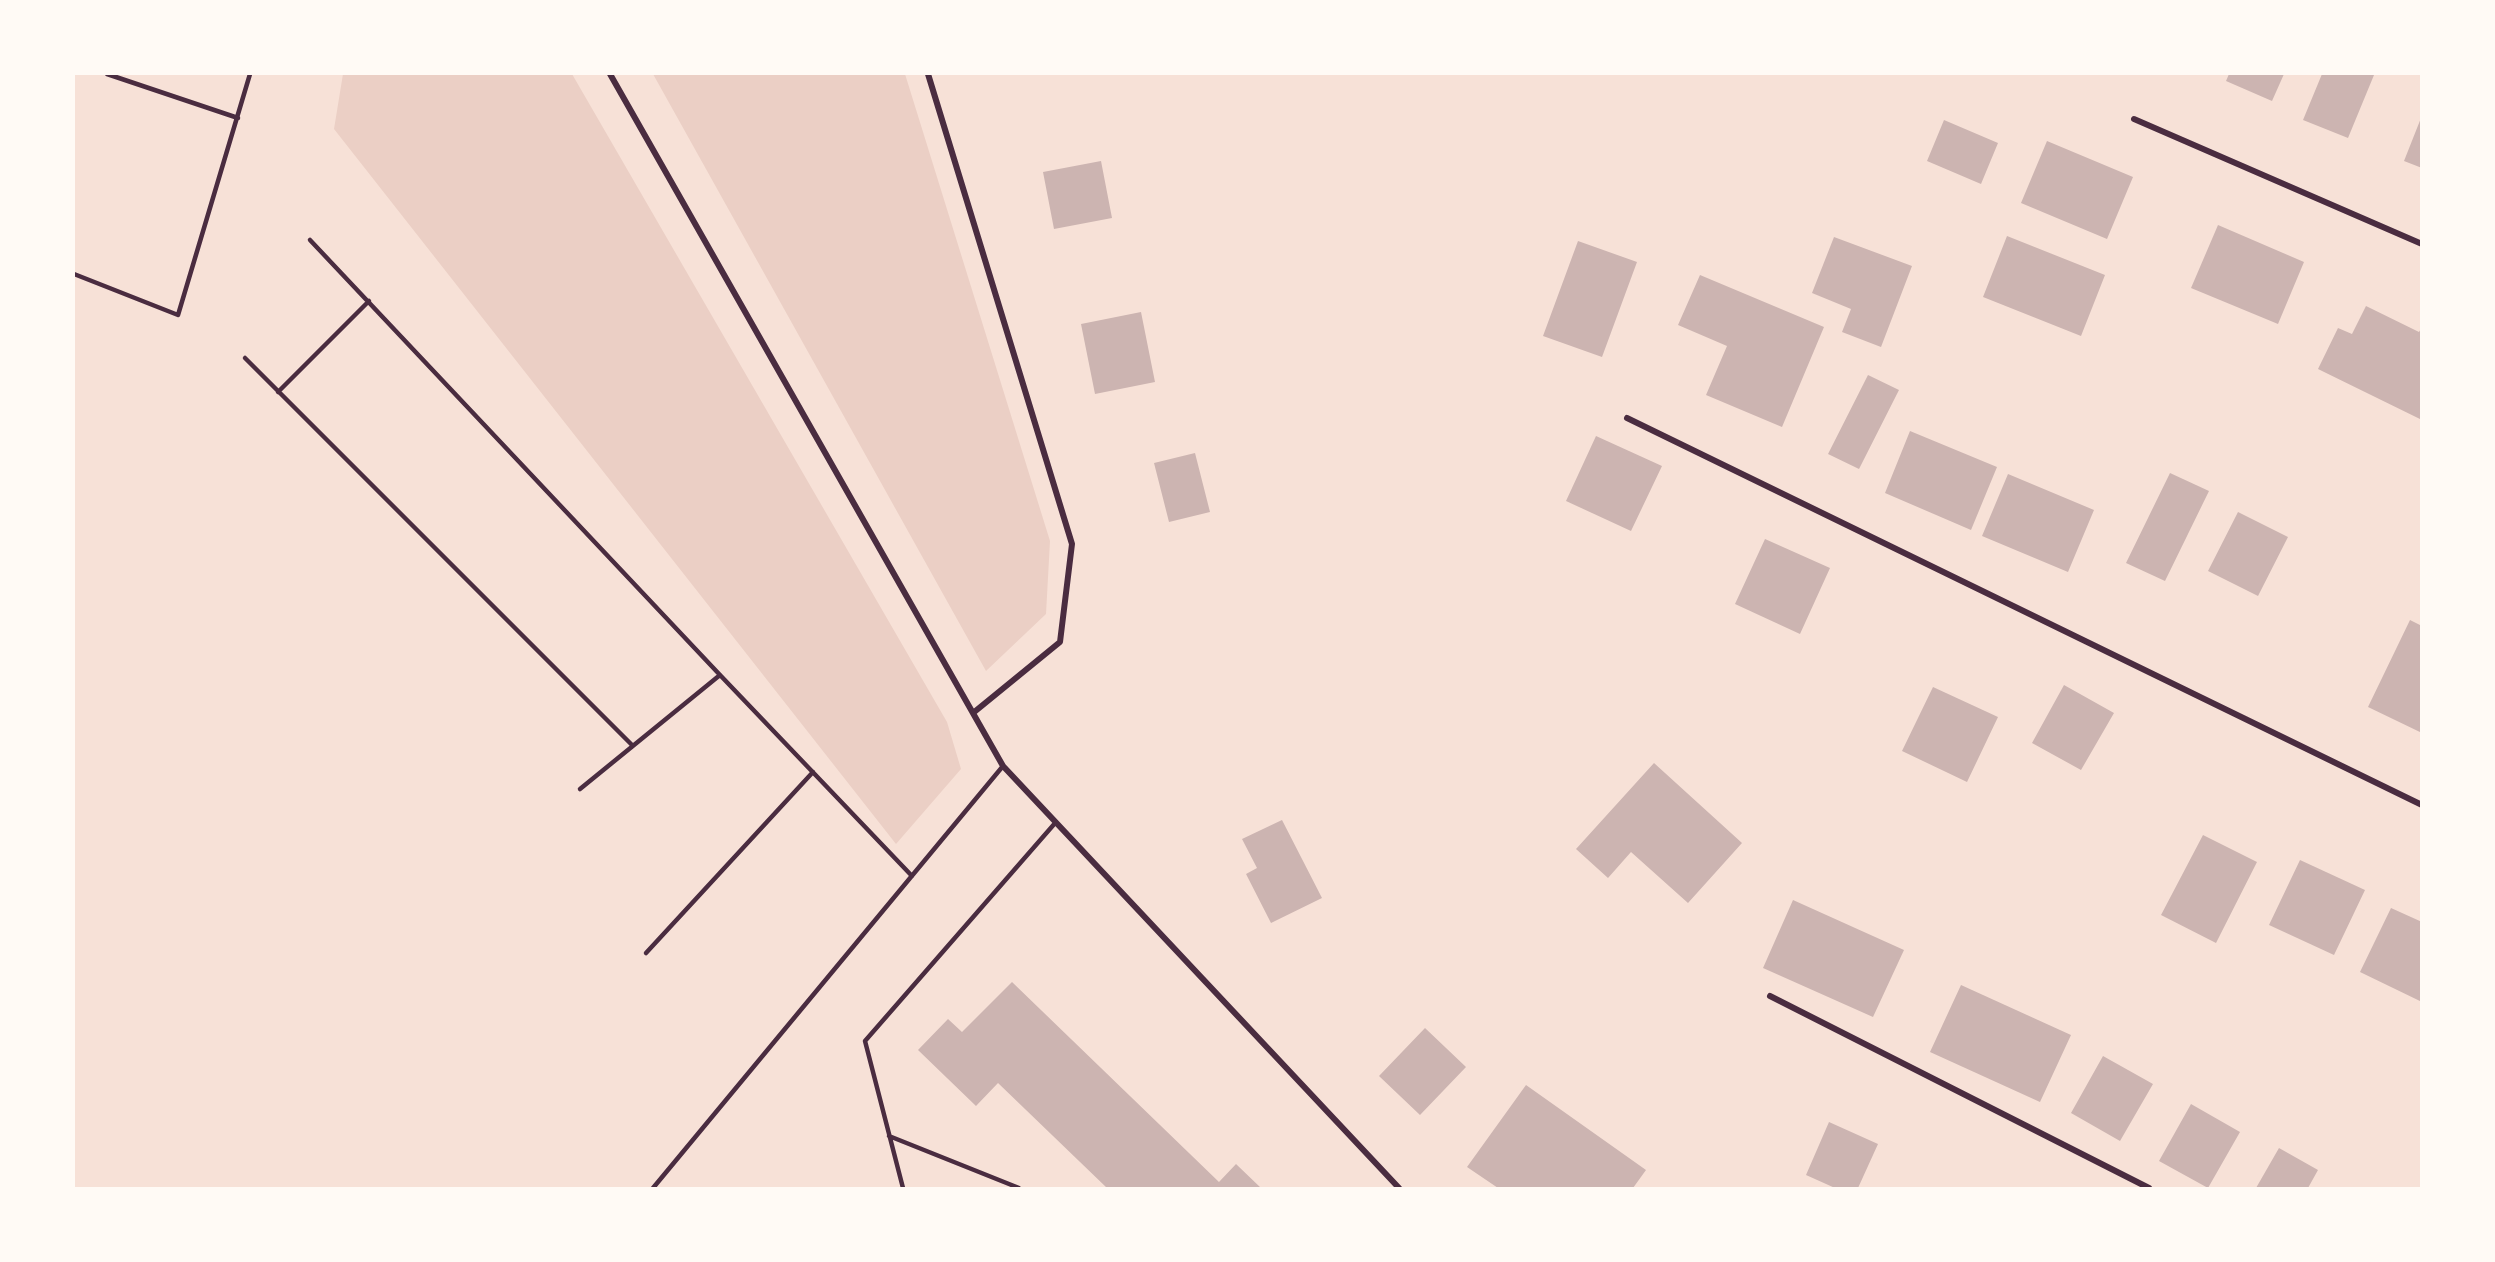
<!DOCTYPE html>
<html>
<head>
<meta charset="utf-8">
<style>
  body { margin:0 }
  #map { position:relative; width:2495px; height:1262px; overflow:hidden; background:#f7e1d7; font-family:Raleway,sans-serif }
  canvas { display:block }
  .frame { position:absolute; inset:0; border:75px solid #fffaf5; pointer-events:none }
</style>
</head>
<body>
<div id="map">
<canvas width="2495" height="1262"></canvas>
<div class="frame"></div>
</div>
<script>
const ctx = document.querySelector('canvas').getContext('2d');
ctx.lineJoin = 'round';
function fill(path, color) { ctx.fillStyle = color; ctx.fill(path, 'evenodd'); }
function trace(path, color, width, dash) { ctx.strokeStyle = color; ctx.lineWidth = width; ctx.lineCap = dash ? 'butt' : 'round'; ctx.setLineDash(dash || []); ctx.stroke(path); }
const green = new Path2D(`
  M 343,74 L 572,74 L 947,722 L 961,769 L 896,844 L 334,129 Z
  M 653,74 L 905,74 L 1050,541 L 1046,614 L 986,671 Z`);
const building = new Path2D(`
  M 2229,74 L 2284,74 L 2272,101 L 2226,81 Z
  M 2322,74 L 2374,75 L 2348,138 L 2303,120 Z
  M 2421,118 L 2422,118 L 2422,168 L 2404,161 Z
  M 1944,120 L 1998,143 L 1981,184 L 1927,161 Z
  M 2047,141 L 2133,177 L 2107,239 L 2021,203 Z
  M 1101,161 L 1112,218 L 1054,229 L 1043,172 Z
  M 2218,225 L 2304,262 L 2278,324 L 2191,288 Z
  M 2007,236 L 2105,275 L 2081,336 L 1983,297 Z
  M 1834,237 L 1912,266 L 1881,347 L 1842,332 L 1851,309 L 1812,293 Z
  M 1578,241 L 1637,262 L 1602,357 L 1543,336 Z
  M 1700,275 L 1824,327 L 1782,427 L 1706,395 L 1727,346 L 1678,325 Z
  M 2366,306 L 2419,332 L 2422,327 L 2422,420 L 2318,369 L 2338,328 L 2352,334 Z
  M 1141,312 L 1155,382 L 1095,394 L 1081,324 Z
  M 1868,375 L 1899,390 L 1859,469 L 1828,454 Z
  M 1910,431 L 1997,467 L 1971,530 L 1885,493 Z
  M 1596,436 L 1662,466 L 1631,531 L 1566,501 Z
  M 1195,453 L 1210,512 L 1169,522 L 1154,463 Z
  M 2170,473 L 2209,491 L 2165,581 L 2126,563 Z
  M 2008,474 L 2094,510 L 2068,572 L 1982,536 Z
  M 2238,512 L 2288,537 L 2258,596 L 2208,571 Z
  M 1765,539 L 1830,568 L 1800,634 L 1735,604 Z
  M 2410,620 L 2422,626 L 2422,733 L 2368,707 Z
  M 2064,685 L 2114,713 L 2081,770 L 2032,743 Z
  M 1933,687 L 1998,717 L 1967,782 L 1902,751 Z
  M 1654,763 L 1742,843 L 1688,903 L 1631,852 L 1608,878 L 1576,849 Z
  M 1282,820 L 1322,898 L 1271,923 L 1246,874 L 1257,868 L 1242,839 Z
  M 2203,835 L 2257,862 L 2216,943 L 2161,915 Z
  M 2300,860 L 2365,890 L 2334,955 L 2269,925 Z
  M 1793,900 L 1904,950 L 1873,1017 L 1763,968 Z
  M 2391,908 L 2422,922 L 2422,1002 L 2360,972 Z
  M 1012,982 L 1219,1182 L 1236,1164 L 1261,1188 L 1107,1188 L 998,1083 L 976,1106 L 918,1050 L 948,1019 L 962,1032 Z
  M 1961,985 L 2071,1035 L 2040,1102 L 1930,1052 Z
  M 1425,1028 L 1466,1067 L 1420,1115 L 1379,1076 Z
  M 2103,1056 L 2153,1084 L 2120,1141 L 2071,1113 Z
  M 1526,1085 L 1646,1170 L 1633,1188 L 1498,1188 L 1467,1167 Z
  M 2191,1104 L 2240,1132 L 2208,1188 L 2159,1161 Z
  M 1829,1122 L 1878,1144 L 1858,1188 L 1835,1188 L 1806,1175 Z
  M 2279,1148 L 2318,1170 L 2308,1188 L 2256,1188 Z`);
const service = new Path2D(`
  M 107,74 L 238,118
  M 310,240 L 720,675 L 912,876
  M 74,274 L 178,315 L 250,74
  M 245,358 L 633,746
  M 278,392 L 369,301
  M 580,789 L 720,675
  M 646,953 L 813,772
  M 889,1136 L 1019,1188
  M 653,1188 L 1003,766
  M 903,1188 L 865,1041 L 1056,822`);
const minor = new Path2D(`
  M 610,74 L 1003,766 L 1399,1188
  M 928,74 L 1072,544 L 1060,642 L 973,713
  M 2134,119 L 2422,244
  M 1627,418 L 2422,805
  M 1770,996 L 2149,1188`);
fill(green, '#ebcfc5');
fill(building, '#ccb4b1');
trace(service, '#4a2c40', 4.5);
trace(minor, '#4a2c40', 6);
</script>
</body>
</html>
